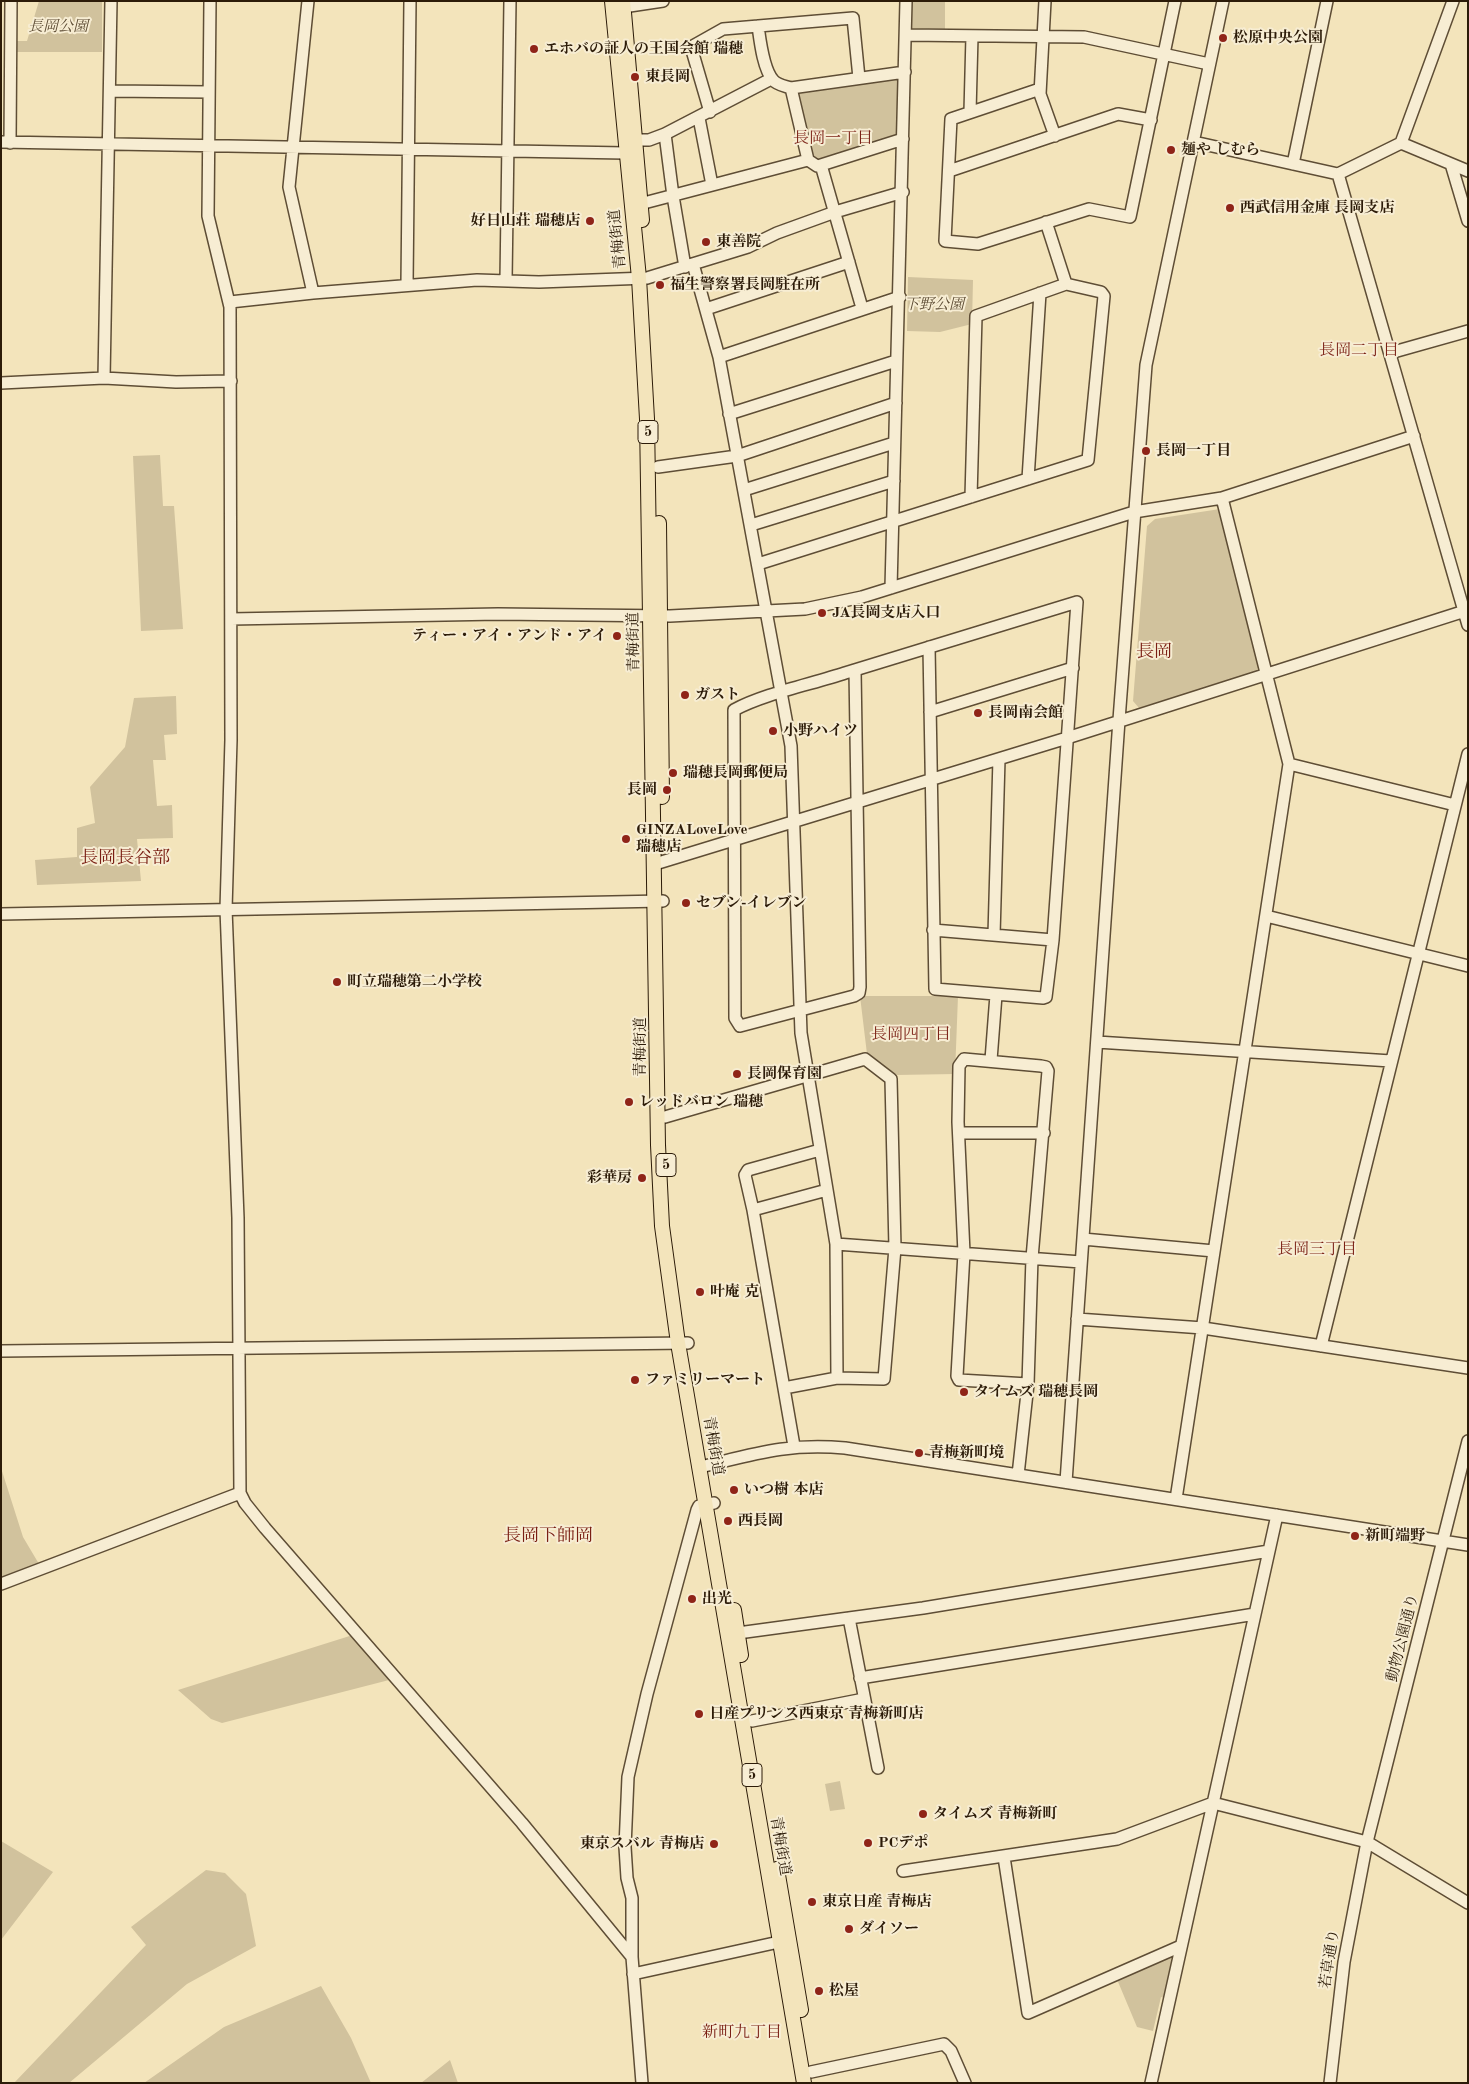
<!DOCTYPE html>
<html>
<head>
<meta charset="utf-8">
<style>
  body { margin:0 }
  #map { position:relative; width:1469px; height:2084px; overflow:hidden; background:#f3e4bb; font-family:"Old Standard TT",serif }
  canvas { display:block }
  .frame { position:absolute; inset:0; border:2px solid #2c1b08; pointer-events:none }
</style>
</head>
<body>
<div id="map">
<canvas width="1469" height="2084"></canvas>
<div class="frame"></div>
</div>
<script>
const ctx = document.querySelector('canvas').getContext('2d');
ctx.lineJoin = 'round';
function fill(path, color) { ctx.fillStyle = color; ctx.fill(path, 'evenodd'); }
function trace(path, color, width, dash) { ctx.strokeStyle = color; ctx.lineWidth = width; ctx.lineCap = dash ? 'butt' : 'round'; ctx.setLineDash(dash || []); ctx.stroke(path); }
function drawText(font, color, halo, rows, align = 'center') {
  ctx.font = font + ' "Old Standard TT","Noto Serif JP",serif'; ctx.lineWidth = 4; ctx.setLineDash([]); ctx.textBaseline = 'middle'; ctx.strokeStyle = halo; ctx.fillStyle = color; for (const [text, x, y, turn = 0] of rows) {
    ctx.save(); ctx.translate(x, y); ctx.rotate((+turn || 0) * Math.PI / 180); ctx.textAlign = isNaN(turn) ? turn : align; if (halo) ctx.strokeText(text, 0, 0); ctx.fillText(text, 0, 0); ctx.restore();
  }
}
const green = new Path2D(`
  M 39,1 L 102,2 L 102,52 L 13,52 L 13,41 L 27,41 Z
  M 909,1 L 945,1 L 945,29 L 909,28 Z
  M 895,76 L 898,79 L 896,137 L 816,163 L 812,161 L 797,89 Z
  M 908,277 L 973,280 L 972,324 L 940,332 L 907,331 Z
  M 160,455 L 163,506 L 174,506 L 183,629 L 141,631 L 133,456 Z
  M 1220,509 L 1259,665 L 1256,673 L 1139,708 L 1133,701 L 1147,526 L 1155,519 Z
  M 176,696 L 177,734 L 164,735 L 166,760 L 153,760 L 157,806 L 172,805 L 173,838 L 137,839 L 141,881 L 37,885 L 35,860 L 77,857 L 77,828 L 95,823 L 90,787 L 125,747 L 134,698 Z
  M 860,996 L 958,996 L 955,1074 L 896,1075 L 867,1054 Z
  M 1,1468 L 23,1537 L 39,1564 L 1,1579 Z
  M 356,1634 L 393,1679 L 222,1723 L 211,1719 L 178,1690 Z
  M 840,1781 L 845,1809 L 830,1811 L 825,1784 Z
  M 1,1841 L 53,1872 L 1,1940 Z
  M 206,1870 L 225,1873 L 246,1894 L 256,1946 L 187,1984 L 69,2083 L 14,2083 L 146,1945 L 131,1927 Z
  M 1171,1953 L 1174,1956 L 1165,1998 L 1161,1997 L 1153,2031 L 1137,2027 L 1116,1977 Z
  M 321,1986 L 351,2038 L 371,2083 L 144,2083 L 224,2027 Z
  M 450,2060 L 458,2083 L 421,2083 Z`);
const minor = new Path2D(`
  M 210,1 L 208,216 L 230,307 L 231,740 L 226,909 L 238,1218 L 240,1493 L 245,1503 L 265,1528 L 522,1823 L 632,1957
  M 308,1 L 289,187 L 313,293
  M 1045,1 L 1040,94 L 1055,136
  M 623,7 L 663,1
  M 758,26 C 760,40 763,69 773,80 C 777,85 785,86 791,88 L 905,72
  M 906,35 L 1084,37 L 1209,64
  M 791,88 L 808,160 L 817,166 L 821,165 L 862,308
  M 1040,89 L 951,119 L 945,241 L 978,244 L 1089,209 L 1130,217 L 1175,1
  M 110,91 L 209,92
  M 710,112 L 691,47 L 723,29 L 853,18 L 859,78
  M 970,112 L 972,36
  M 699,118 L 712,185
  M 665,134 L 673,196 L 685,267
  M 635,140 L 649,140 L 665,134 L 771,79
  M 1,142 L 625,153
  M 1194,142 L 1338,174 L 1401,143 L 1453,1
  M 10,143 L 11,1
  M 1401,143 L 1468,171
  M 1293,164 L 1327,1
  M 1451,164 L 1468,221
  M 821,165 L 903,139
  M 949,171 L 1118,114 L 1151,120
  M 1338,174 L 1468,625
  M 640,204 L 808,160
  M 1046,222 L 1066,284
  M 693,264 L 719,357 L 791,746 L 801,1033 L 836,1244 L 837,1378
  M 506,280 L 510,1
  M 407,284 L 410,1
  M 230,302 L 313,293 L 477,280 L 539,282 L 647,278 L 748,247 L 777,233 L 835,212 L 903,192
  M 706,309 L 849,262
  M 1390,353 L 1468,331
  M 719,357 L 900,297
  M 104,378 L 176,382 L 231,381
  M 1,383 L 104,378 L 111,1
  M 729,414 L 896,361
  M 658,467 L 737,456 L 896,403
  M 1028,479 L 1040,293
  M 744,490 L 894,443
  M 751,525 L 894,481
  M 758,564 L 1088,460 L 1104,296 L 1101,292 L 1066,284 L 976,316 L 971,497
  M 891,588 L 906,1
  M 231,619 L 498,614 L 670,616 L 805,609 L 862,597 L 1134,512 L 1222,498 L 1414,436
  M 855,670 L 860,987 L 859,993 L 854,996 L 740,1026 L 735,1018 L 734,710 C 763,694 812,684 845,673 C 923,649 1000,625 1077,602 L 1053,940 L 1046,997 L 1043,998 L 935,989 L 929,647
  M 930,712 L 1073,668
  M 1289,764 L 1455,805
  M 655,864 L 1067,738 L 1468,610
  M 1,914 L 663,901
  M 1266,916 L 1468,966
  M 933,930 L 1053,940
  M 994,935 L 999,759
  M 1097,1042 L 1391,1061
  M 964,1059 L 1041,1066 L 1046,1067 L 1048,1071 L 1032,1258 L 1028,1384 L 959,1380 L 957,1376 L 964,1253 L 958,1122 L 959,1066 Z
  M 991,1060 L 996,995
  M 665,1117 L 865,1059 L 891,1079 L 895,1248 L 884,1379 L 837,1378 L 784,1388
  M 959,1133 L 1044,1133
  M 753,1210 L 745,1175 L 748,1170 L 820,1150
  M 1083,1239 L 1214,1251
  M 836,1244 L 1081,1262
  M 1077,1319 L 1203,1328 L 1468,1368
  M 1321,1346 L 1468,754
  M 1,1351 L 688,1343
  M 794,1446 L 753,1210 L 827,1190
  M 700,1467 C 755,1454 786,1443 845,1448 L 1468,1545
  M 1018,1475 L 1028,1384
  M 1066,1482 L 1119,720 L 1146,365 L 1223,1
  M 1176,1499 L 1289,764 L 1222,498
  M 1,1584 L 240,1493
  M 849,1618 L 878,1768
  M 738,1633 L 923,1608 L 1269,1551
  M 860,1678 L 1255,1614
  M 752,1721 L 864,1699
  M 1004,1857 L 1028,2013 L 1181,1946
  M 903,1871 L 1117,1839 L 1213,1803 L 1367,1842 L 1468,1903
  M 633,1974 L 788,1940
  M 811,2072 L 944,2044 L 951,2051 L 965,2083
  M 642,2083 L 632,1957 L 632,1898 L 627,1878 L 625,1847 L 628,1777 L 647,1694 L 697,1510 L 699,1506 L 714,1503
  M 1151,2083 L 1277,1515
  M 1330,2083 L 1344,1962 L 1367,1842 L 1468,1441`);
const major = new Path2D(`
  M 612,1 L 639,278 L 647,419 L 658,1145 L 662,1226 L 678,1343 L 804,2083
  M 623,1 L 642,220
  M 659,523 L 662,797
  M 734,1610 L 741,1655
  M 777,1869 L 801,2010`);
const markers = [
  [1223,38,5,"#8f2418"],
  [534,49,5,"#8f2418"],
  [635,77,5,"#8f2418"],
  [1171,150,5,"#8f2418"],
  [1230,208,5,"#8f2418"],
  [590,221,5,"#8f2418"],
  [706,242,5,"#8f2418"],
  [660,285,5,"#8f2418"],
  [1146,451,5,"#8f2418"],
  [822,613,5,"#8f2418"],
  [617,636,5,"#8f2418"],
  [685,695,5,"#8f2418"],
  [978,713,5,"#8f2418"],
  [773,731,5,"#8f2418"],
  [673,773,5,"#8f2418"],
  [667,790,5,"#8f2418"],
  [626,839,5,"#8f2418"],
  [686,903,5,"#8f2418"],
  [337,982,5,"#8f2418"],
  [737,1074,5,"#8f2418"],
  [629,1102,5,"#8f2418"],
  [642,1178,5,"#8f2418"],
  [700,1292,5,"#8f2418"],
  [635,1380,5,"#8f2418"],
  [964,1392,5,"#8f2418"],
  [919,1453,5,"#8f2418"],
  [734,1490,5,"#8f2418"],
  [728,1521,5,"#8f2418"],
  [1355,1536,5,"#8f2418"],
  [692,1599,5,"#8f2418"],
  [699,1714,5,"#8f2418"],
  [923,1814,5,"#8f2418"],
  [868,1843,5,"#8f2418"],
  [714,1844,5,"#8f2418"],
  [812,1902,5,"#8f2418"],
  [849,1929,5,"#8f2418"],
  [819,1991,5,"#8f2418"]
];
const shields = [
  [648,432,20],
  [666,1165,20],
  [752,1775,20]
];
const shieldNames = [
  ["5",648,432],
  ["5",666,1165],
  ["5",752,1775]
];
const parkNames = [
  ["長岡公園",58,27],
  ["下野公園",934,305]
];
const poiNames = [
  ["松原中央公園",1233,38],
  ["エホバの証人の王国会館 瑞穂",544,49],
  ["東長岡",645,77],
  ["麺や しむら",1181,150],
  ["西武信用金庫 長岡支店",1240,208],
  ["好日山荘 瑞穂店",580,221,"right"],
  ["東善院",716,242],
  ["福生警察署長岡駐在所",670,285],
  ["長岡一丁目",1156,451],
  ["JA長岡支店入口",832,613],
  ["ティー・アイ・アンド・アイ",607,636,"right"],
  ["ガスト",695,695],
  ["長岡南会館",988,713],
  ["小野ハイツ",783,731],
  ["瑞穂長岡郵便局",683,773],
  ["長岡",657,790,"right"],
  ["GINZALoveLove",636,830],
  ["瑞穂店",636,847],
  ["セブン-イレブン",696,903],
  ["町立瑞穂第二小学校",347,982],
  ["長岡保育園",747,1074],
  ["レッドバロン 瑞穂",639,1102],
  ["彩華房",632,1178,"right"],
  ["叶庵 克",710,1292],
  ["ファミリーマート",645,1380],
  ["タイムズ 瑞穂長岡",974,1392],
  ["青梅新町境",929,1453],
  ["いつ樹 本店",744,1490],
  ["西長岡",738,1521],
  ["新町端野",1365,1536],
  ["出光",702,1599],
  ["日産プリンス西東京 青梅新町店",709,1714],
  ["タイムズ 青梅新町",933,1814],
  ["PCデポ",878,1843],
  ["東京スバル 青梅店",704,1844,"right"],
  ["東京日産 青梅店",822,1902],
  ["ダイソー",859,1929],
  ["松屋",829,1991]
];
const streetNames = [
  ["青梅街道",618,239,-96],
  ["青梅街道",634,642,-91],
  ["青梅街道",641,1047,-90],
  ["青梅街道",713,1446,80],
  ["動物公園通り",1403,1638,-76],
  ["青梅街道",780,1846,80],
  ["若草通り",1330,1959,-81]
];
const neighbourhoodNames = [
  ["長岡一丁目",833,139],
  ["長岡二丁目",1359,351],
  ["長岡四丁目",911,1035],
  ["長岡三丁目",1317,1250],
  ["新町九丁目",742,2033]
];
const quarterNames = [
  ["長岡",1154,652],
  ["長岡長谷部",125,858],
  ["長岡下師岡",548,1536]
];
fill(green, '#d1c29d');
trace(minor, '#5e4d35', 14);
trace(major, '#2c1b08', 16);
trace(minor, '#f7edd3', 11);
trace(major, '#f3e4bb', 14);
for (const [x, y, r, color] of markers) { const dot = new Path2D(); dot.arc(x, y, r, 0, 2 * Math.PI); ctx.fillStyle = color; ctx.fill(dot); trace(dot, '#f7edd3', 2); }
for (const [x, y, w] of shields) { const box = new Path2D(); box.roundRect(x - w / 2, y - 11.5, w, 23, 4); ctx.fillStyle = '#f7edd3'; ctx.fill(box); trace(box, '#2c1b08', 1); }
drawText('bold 14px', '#2c1b08', null, shieldNames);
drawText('italic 15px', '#5e4d35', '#f7edd3', parkNames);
drawText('bold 15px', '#2c1b08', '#f7edd3', poiNames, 'left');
drawText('15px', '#2c1b08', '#f7edd3', streetNames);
drawText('16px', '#7a1f14', '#f7edd3', neighbourhoodNames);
drawText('18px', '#7a1f14', '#f7edd3', quarterNames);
</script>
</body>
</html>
